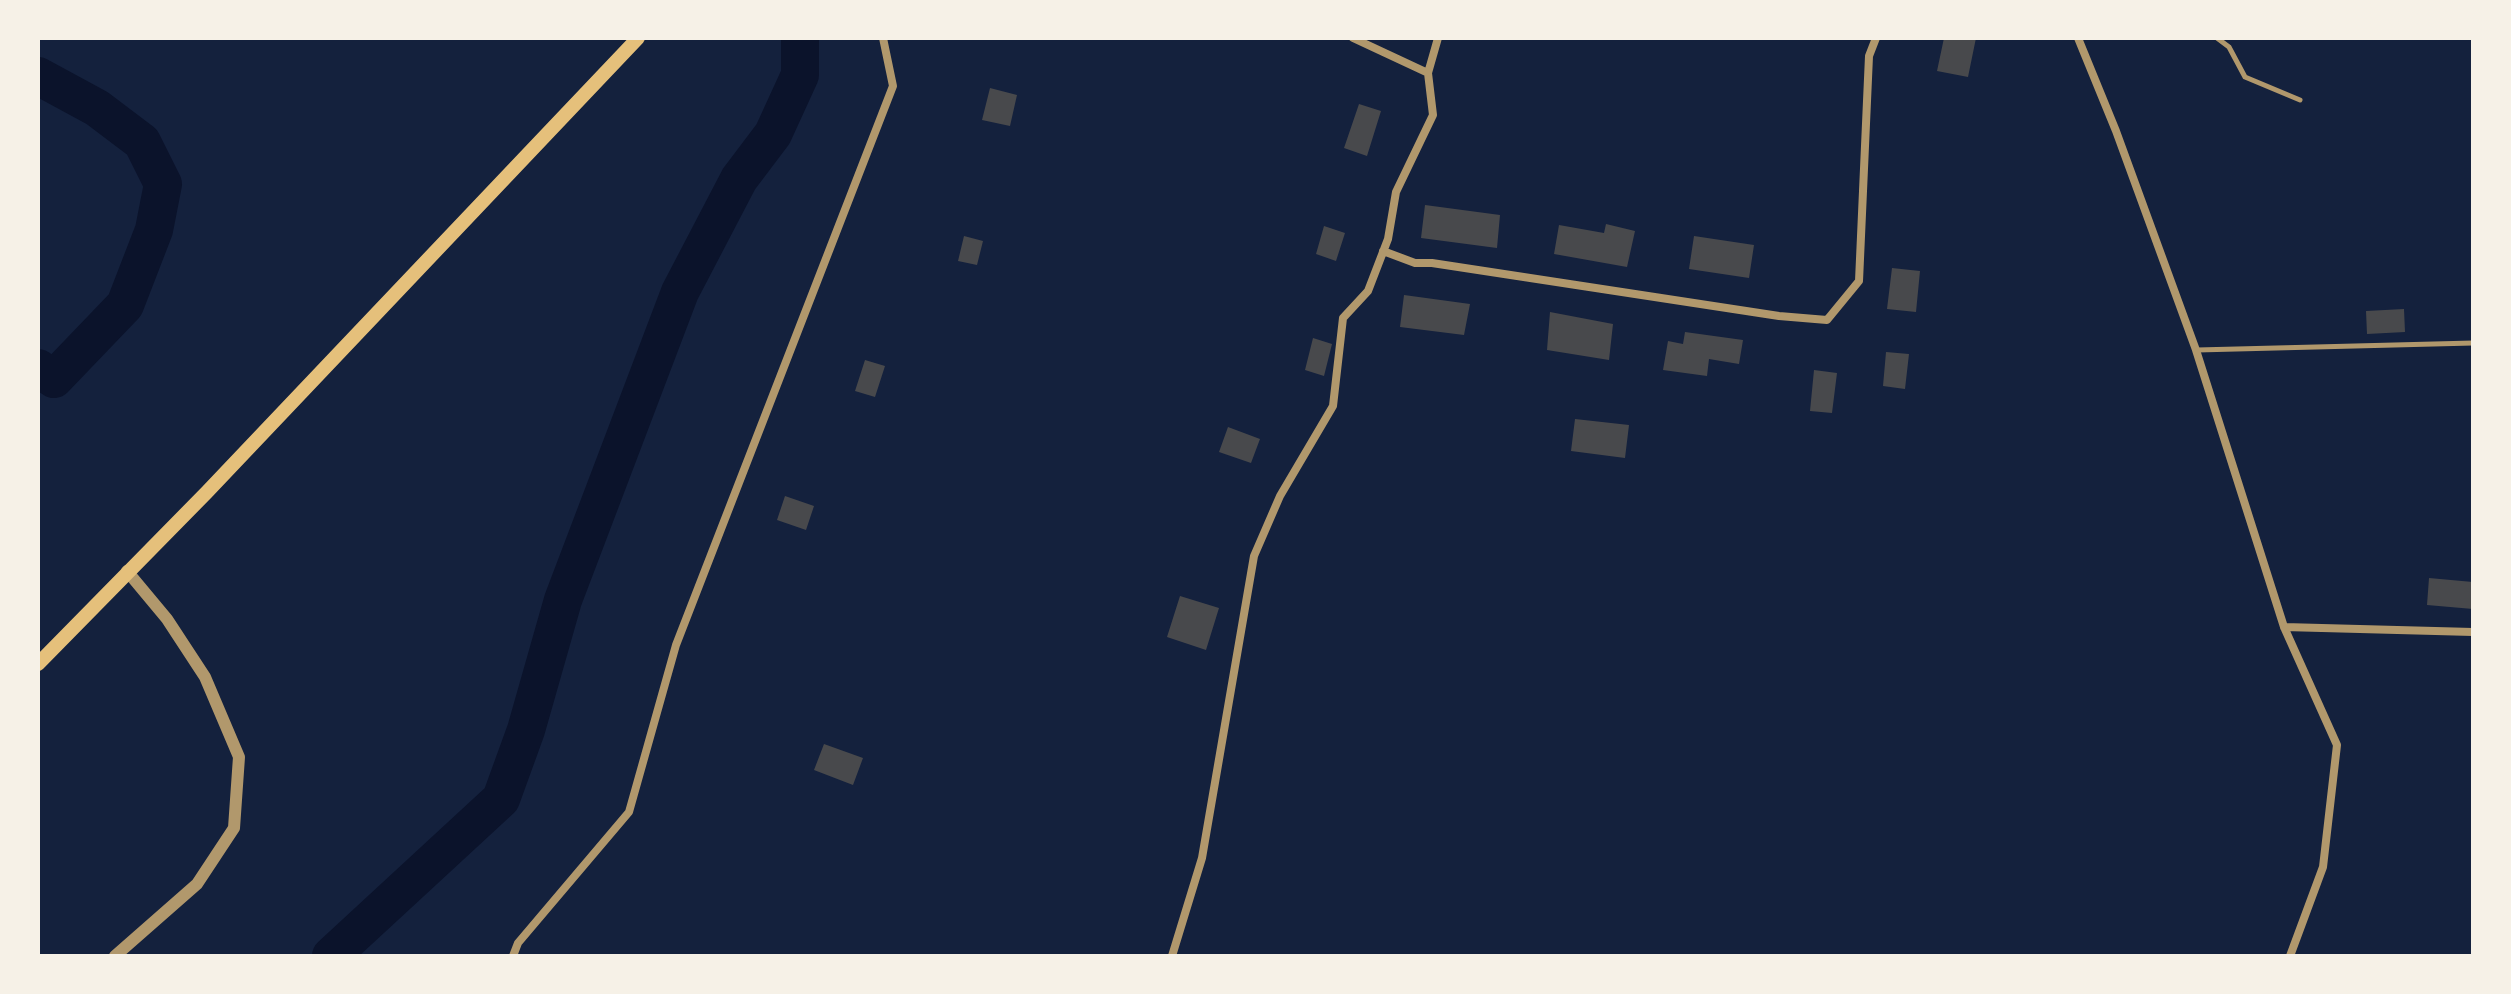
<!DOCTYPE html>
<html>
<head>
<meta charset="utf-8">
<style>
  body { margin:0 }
  #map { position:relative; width:2511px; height:994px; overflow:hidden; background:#14213d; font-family:"Alegreya Sans",sans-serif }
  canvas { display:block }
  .frame { position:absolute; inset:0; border:40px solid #f6f1e7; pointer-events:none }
</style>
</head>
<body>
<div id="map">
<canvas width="2511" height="994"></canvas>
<div class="frame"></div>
</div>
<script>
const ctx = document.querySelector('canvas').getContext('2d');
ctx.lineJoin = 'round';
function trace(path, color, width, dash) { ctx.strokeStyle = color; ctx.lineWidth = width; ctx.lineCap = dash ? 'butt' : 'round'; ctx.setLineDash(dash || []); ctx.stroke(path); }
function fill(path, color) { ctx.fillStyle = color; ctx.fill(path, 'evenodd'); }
const river = new Path2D(`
  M 38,76 L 97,108 L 142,142 L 163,184 L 154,230 L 125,305 L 54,379 L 38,368
  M 331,956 L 501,799 L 526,730 L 563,600 L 680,292 L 739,179 L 773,134 L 800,75 L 800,38`);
const building = new Path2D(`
  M 1944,38 L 1976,38 L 1968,77 L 1937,71 Z
  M 990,88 L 1017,95 L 1010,126 L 982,120 Z
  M 1359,104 L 1381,111 L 1367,156 L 1344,148 Z
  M 1425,205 L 1500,215 L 1497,248 L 1421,238 Z
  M 1606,224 L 1635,231 L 1627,267 L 1554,254 L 1559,225 L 1604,233 Z
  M 1324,226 L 1345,233 L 1336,261 L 1316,254 Z
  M 964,236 L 983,241 L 977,265 L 958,261 Z
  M 1694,236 L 1754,245 L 1749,278 L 1689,269 Z
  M 1892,268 L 1920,271 L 1916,312 L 1887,309 Z
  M 1404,295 L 1470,304 L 1464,335 L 1400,327 Z
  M 2404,309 L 2405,332 L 2367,334 L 2366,311 Z
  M 1550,312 L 1613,324 L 1609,360 L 1547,350 Z
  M 1685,332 L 1743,340 L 1739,364 L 1709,359 L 1707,376 L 1663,370 L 1668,341 L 1683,344 Z
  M 1313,338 L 1332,344 L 1324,376 L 1305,370 Z
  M 1886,352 L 1909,354 L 1905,389 L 1883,386 Z
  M 865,360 L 885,366 L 875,397 L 855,391 Z
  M 1814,370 L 1837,373 L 1832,413 L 1810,411 Z
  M 1575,419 L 1629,425 L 1625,458 L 1571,451 Z
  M 1228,427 L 1260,439 L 1251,463 L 1219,452 Z
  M 785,496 L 814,506 L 806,530 L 777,520 Z
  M 2429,578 L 2473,582 L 2473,609 L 2427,605 Z
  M 1180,596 L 1219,608 L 1206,650 L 1167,637 Z
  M 824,744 L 863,758 L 853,785 L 814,770 Z`);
const service = new Path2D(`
  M 2217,38 L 2229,47 L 2245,77 L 2300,100
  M 2197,350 L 2473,343`);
const minor = new Path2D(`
  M 1353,38 L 1428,73
  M 2078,38 L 2116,131 L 2196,350 L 2284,627 L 2337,745 L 2323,867 L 2290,956
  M 1383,251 L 1415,263 L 1432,263 L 1779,316 L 1827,320 L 1859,281 L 1869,56 L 1876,38
  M 2284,627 L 2473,632
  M 513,956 L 518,943 L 629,812 L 676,645 L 893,86 L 883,38
  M 1172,956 L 1202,858 L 1254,556 L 1280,496 L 1333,406 L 1343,318 L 1368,291 L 1388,239 L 1396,192 L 1433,115 L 1428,73 L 1438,38`);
const tertiary = new Path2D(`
  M 115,956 L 197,884 L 234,828 L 239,757 L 205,677 L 167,619 L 127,571`);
const primary = new Path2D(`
  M 38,664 L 207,492 L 638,38`);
trace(river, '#0b132b', 38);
fill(building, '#48494c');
trace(service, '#b1986c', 5);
trace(minor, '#b1986c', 8);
trace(tertiary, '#b1986c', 12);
trace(primary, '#e5c07b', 14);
</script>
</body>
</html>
